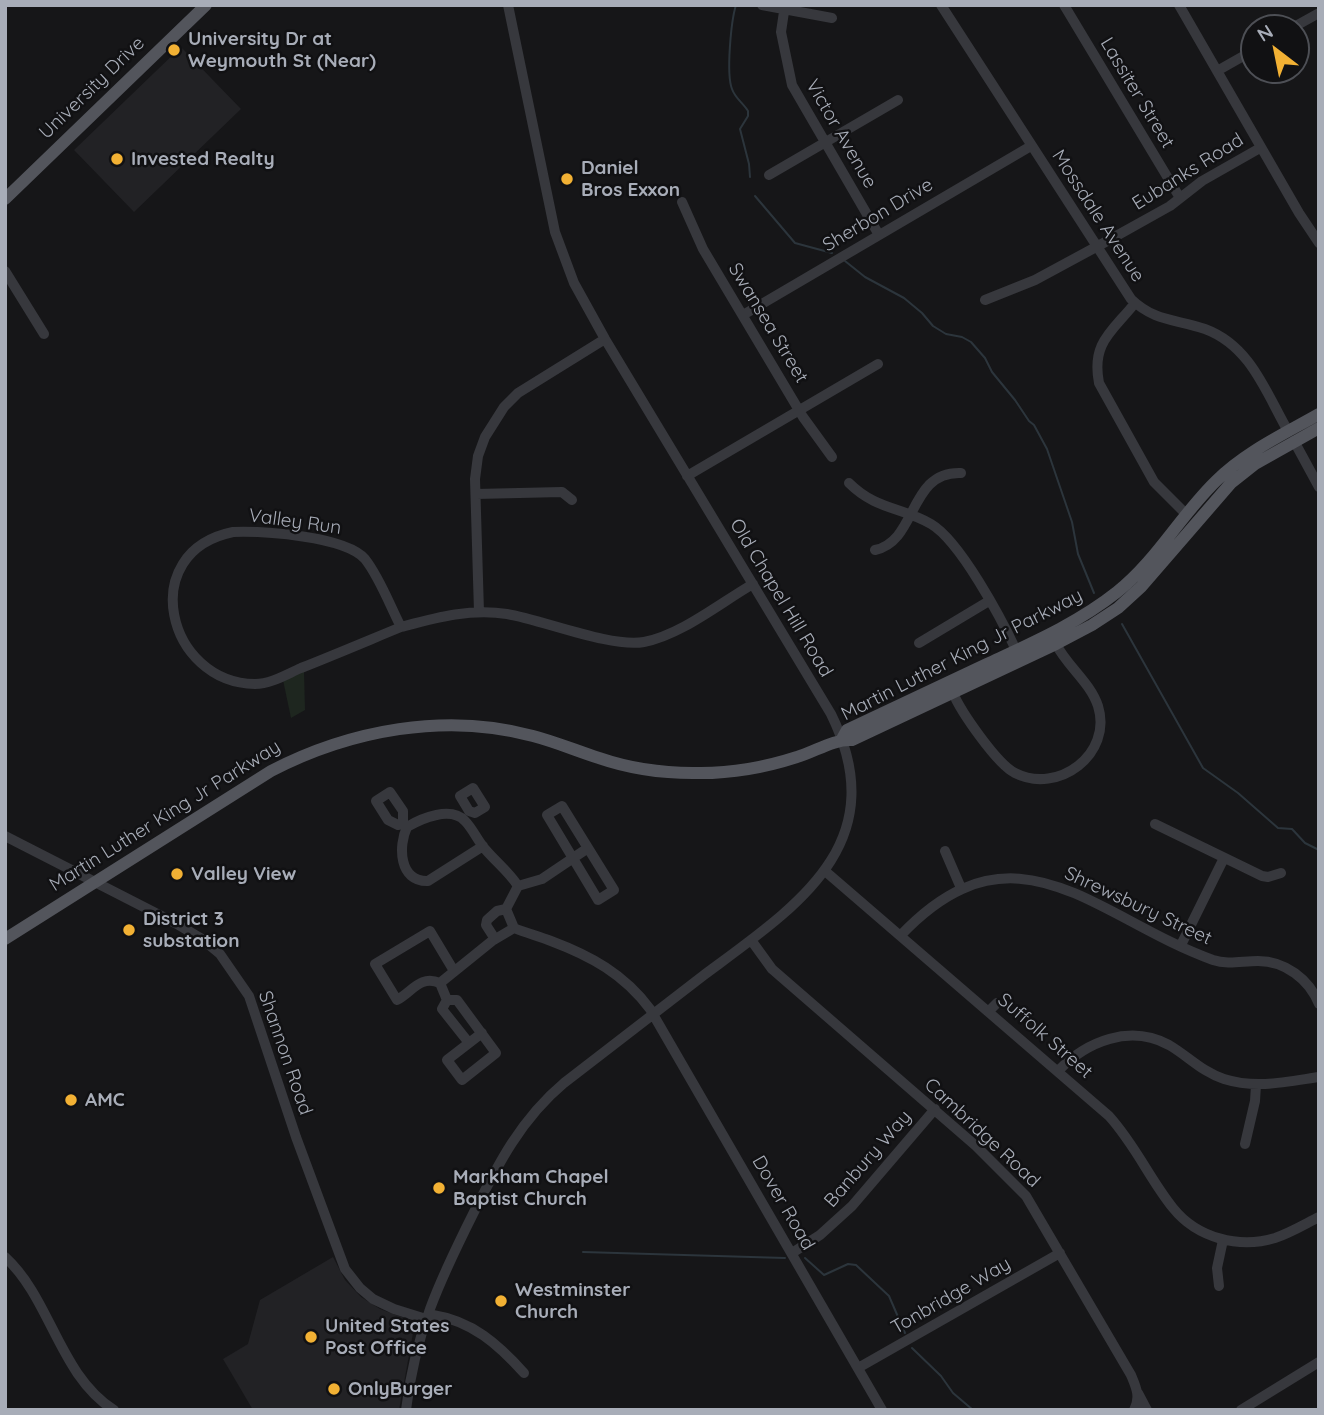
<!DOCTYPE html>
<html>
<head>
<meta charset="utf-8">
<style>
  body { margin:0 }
  #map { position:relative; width:1324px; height:1415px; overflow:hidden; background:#161618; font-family:Quicksand,sans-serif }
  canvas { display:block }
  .frame { position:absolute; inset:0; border:7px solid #a8adb8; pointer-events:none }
  .north { position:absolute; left:1240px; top:14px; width:70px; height:70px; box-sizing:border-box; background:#111113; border:2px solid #4d4f55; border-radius:50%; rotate:328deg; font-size:19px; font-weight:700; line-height:28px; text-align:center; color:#a8adb8 }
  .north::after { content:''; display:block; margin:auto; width:24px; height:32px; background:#f2b134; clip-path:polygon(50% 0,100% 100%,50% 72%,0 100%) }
</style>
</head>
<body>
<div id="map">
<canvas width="1324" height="1415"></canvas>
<div class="frame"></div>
<div class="north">N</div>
</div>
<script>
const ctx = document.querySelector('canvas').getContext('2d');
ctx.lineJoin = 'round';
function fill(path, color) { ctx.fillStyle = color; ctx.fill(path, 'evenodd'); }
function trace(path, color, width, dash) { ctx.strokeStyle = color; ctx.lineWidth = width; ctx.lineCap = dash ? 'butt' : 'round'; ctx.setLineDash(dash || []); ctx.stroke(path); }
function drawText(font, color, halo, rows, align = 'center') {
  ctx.font = font + ' Quicksand,sans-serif'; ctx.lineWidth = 5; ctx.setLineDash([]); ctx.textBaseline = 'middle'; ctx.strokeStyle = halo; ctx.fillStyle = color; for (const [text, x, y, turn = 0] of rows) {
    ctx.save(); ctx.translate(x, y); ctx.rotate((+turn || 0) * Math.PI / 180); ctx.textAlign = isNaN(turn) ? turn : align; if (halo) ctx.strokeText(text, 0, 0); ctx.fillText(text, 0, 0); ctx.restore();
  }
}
const built = new Path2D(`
  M 181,47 L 241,109 L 134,212 L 74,150 Z
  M 333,1257 L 345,1280 L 361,1297 L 380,1309 L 415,1322 L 399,1410 L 253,1410 L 223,1359 L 248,1344 L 260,1300 Z`);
const green = new Path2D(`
  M 304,671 L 305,710 L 291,718 L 283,680 Z`);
const stream = new Path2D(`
  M 736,5 C 731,21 726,74 732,89 C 735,98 743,103 748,111 L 748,116 L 740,129 L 749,164 L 750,177
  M 755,196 L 795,243 L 832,253
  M 845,261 L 865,277 L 904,298 L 922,313 L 933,326 L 946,334 L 962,337 L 971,342 L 985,358 L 992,372 L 1015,400 L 1029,421 L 1034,425 L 1047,449 L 1072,522 L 1078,554 L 1094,593
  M 1122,624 L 1203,768 L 1238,793 L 1278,828 L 1292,829 L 1305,843 L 1319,850
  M 583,1252 L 785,1258
  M 805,1258 L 824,1275 L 848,1264 L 856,1265 L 889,1296 L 905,1333
  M 912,1348 L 941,1376 L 953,1393 L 973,1410`);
const minor = new Path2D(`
  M 762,5 L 832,18
  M 785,5 L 781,32 L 792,85 L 879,235
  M 941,5 L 1131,299 C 1155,322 1176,319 1205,329 C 1251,346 1266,393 1288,431
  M 1064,5 L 1180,198
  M 1179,5 L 1299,213 L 1319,243
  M 1292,28 L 1319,13
  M 1217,71 L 1254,50
  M 769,175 L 898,100
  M 682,202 L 703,249 L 803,417 L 832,457
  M 5,271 L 44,334
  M 985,300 L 1035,280 L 1109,240 L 1170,206 L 1202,181 L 1260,148
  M 1135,303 C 1113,331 1091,342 1099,383 L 1154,482 L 1186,514
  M 743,315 L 1031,146
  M 1294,441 L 1319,487
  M 687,476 L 878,364
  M 849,483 C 876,510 902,507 931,524 C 960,541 1001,618 1016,650
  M 476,494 L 562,492 L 572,500
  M 233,532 C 263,531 345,536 365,559 C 380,578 390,606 401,627 C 367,641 334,655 301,668 C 287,674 271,684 255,684 C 167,683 135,552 233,532 Z
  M 875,550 C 918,541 908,471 961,473
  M 479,612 L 475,479 L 478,456 L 485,437 L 504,407 L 518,393 L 605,339
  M 401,627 C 435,618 470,608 507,614 C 543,620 611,648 644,642 C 681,635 720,603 753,584
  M 919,643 L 989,601
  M 953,693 C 961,712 997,764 1015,773 C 1058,795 1113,754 1098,706 C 1090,682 1067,666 1056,644
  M 473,788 L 485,807 L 475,813 L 469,811 L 460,796 Z
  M 390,792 L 403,811 L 403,823 L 398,825 L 388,820 L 376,801 Z
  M 562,806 L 614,890 L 598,900 L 547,815 Z
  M 403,823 L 407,827 C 422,818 451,806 465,821 C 473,829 477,840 485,849 C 496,862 509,872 518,886
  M 1155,824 L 1262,876 L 1268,877 L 1281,873
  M 407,827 C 398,846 399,882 428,881 L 483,846
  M 5,836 L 177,924 L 202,939 L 220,954 L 249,996 L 296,1137 L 345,1269 L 360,1288 L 373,1299 L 394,1309 L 426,1319 L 433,1315 C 472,1321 498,1344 524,1373
  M 945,851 L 961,888
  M 825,871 L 1109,1116 C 1136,1146 1149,1178 1173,1208 C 1197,1238 1239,1249 1275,1238 C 1290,1233 1305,1224 1319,1217
  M 518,886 L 506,909 L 514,928 C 526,933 538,936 551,941 C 591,956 624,974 650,1009 L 882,1410
  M 518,886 L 542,879 L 588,848
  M 901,935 C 1016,814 1096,918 1213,960 C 1228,965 1242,961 1258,961 C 1285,961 1309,979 1319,1004
  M 495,939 L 486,925 L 487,920 L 497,911 L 506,909
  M 751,940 L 772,969 L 976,1146 L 1026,1196 L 1131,1375 C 1136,1387 1141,1397 1134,1410
  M 1181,945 L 1224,858
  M 440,983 L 492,941 L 514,928
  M 447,1000 L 440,983 C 420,975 413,991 397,1000 L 375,964 L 430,931 L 454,971
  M 989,1011 L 997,1003
  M 469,1043 L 442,1009 L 447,1000 L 457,1000 L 496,1053 L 462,1080 L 447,1060 L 482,1033
  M 1058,1071 C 1087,1041 1130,1024 1169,1045 C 1188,1056 1202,1072 1224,1079 C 1256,1089 1286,1082 1319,1077
  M 1245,1144 L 1255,1101 L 1256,1085
  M 792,1253 L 820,1235 L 852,1206 L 935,1109
  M 5,1257 C 51,1299 59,1375 114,1410
  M 1219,1286 L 1217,1268 L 1223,1240
  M 858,1368 L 1060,1253
  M 1138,1393 L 1147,1410
  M 406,1410 C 415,1333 439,1282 473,1214 C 498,1164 521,1119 564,1083 C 611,1047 657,1011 704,975 C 797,906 895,844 831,714 L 605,339 L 574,283 L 555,232 L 508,5
  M 1241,1410 L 1319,1362`);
const major = new Path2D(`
  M 5,199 L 206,5
  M 842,739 L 847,730 C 894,708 940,686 987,664 C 1032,643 1078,623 1117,592 C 1157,560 1180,516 1216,481 C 1245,452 1284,434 1319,414
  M 5,939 L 271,771 C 350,730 446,712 533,736 C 556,742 577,751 599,758 C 628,768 661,773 693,773 C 729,774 763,768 797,757 C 815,752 833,739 852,740 L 1056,644 L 1092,625 L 1118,608 L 1141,587 L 1231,483 L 1255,464 L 1319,428`);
const markers = [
  [174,50,7,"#f2b134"],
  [117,159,7,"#f2b134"],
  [567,179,7,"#f2b134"],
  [177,874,7,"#f2b134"],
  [129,930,7,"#f2b134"],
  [71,1100,7,"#f2b134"],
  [439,1188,7,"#f2b134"],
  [501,1301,7,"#f2b134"],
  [311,1337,7,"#f2b134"],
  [334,1389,7,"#f2b134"]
];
const poiNames = [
  ["University Dr at",188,39],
  ["Weymouth St (Near)",188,61],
  ["Invested Realty",131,159],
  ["Daniel",581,168],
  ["Bros Exxon",581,190],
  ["Valley View",191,874],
  ["District 3",143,919],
  ["substation",143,941],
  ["AMC",85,1100],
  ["Markham Chapel",453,1177],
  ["Baptist Church",453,1199],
  ["Westminster",515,1290],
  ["Church",515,1312],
  ["United States",325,1326],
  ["Post Office",325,1348],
  ["OnlyBurger",348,1389]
];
const streetNames = [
  ["University Drive",92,88,-44],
  ["Lassiter Street",1137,93,59],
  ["Victor Avenue",841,134,60],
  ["Eubanks Road",1188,172,-32],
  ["Sherbon Drive",878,215,-31],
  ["Mossdale Avenue",1098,216,57],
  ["Swansea Street",768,323,59],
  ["Valley Run",295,522,8],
  ["Old Chapel Hill Road",781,598,59],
  ["Martin Luther King Jr Parkway",962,655,-27],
  ["Martin Luther King Jr Parkway",165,816,-32],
  ["Shrewsbury Street",1138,906,25],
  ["Suffolk Street",1045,1036,41],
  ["Shannon Road",285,1053,71],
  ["Cambridge Road",982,1133,43],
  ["Banbury Way",868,1159,-49],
  ["Dover Road",783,1203,60],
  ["Tonbridge Way",951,1296,-30]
];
fill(built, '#222225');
fill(green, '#1e261f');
trace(stream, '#2c353c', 2);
trace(minor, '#37383d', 10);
trace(major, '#53555c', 12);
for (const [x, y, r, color] of markers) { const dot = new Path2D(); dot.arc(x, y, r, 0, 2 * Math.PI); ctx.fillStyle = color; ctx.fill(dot); trace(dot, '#111113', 2.5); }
drawText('bold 19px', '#a8adb8', '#111113', poiNames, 'left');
drawText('19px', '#a8adb8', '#111113', streetNames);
</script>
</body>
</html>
